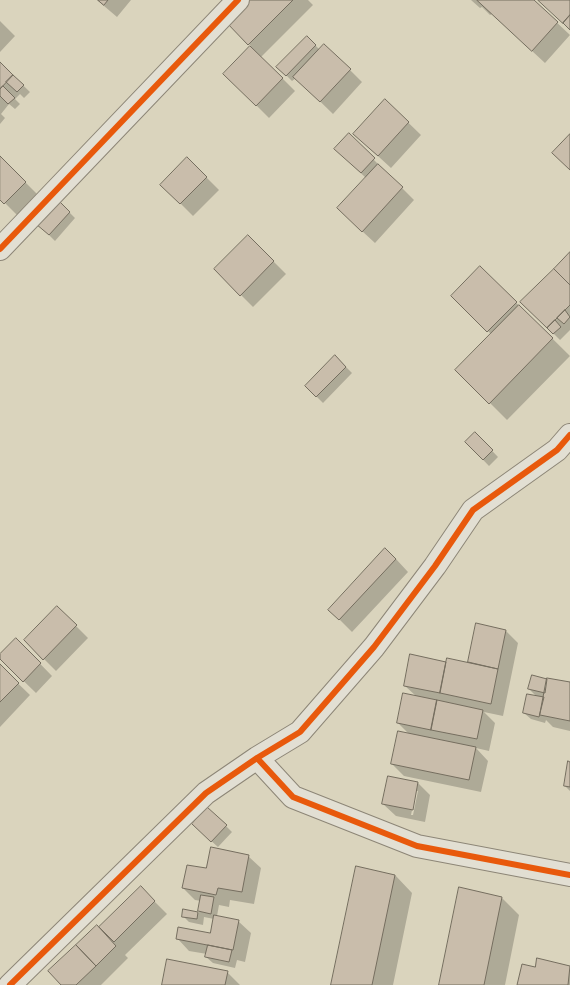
<!DOCTYPE html>
<html>
<head>
<meta charset="utf-8">
<style>
  body { margin:0 }
  canvas { display:block; background:#dad4bd }
</style>
</head>
<body>
<canvas width="570" height="985"></canvas>
<script>
const ctx = document.querySelector('canvas').getContext('2d');
ctx.lineJoin = 'round';
function fill(path, color) { ctx.fillStyle = color; ctx.fill(path, 'evenodd'); }
function trace(path, color, width, dash) { ctx.strokeStyle = color; ctx.lineWidth = width; ctx.lineCap = dash ? 'butt' : 'round'; ctx.setLineDash(dash || []); ctx.stroke(path); }
const shadow = new Path2D(`
  M 97,0 L 131,0 L 117,17 Z
  M 249,0 L 308,0 L 313,5 L 261,57 L 295,91 L 269,118 L 225,74 L 251,46 L 227,22 Z
  M 471,0 L 533,0 L 570,35 L 545,63 L 492,14 L 490,15 L 482,7 L 480,8 Z
  M 0,21 L 15,36 L 0,52 Z
  M 307,37 L 320,50 L 350,70 L 362,82 L 333,114 L 296,78 L 292,81 L 278,67 Z
  M 0,63 L 30,92 L 24,98 L 20,94 L 15,99 L 20,104 L 15,109 L 9,104 L 1,114 L 5,118 L 0,124 Z
  M 385,100 L 421,135 L 391,168 L 367,146 Z
  M 349,135 L 414,200 L 375,243 L 350,220 L 366,178 L 348,161 Z
  M 0,157 L 37,194 L 17,215 L 0,198 Z
  M 187,158 L 219,190 L 193,216 L 162,185 Z
  M 69,212 L 75,218 L 55,241 L 44,230 Z
  M 248,236 L 286,274 L 253,307 L 215,269 Z
  M 570,253 L 570,330 L 560,340 L 522,302 Z
  M 480,267 L 570,356 L 507,420 L 457,370 L 492,335 L 452,296 Z
  M 335,356 L 352,373 L 323,403 L 306,386 Z
  M 475,433 L 498,457 L 489,466 L 466,442 Z
  M 396,559 L 408,572 L 352,632 L 330,610 Z
  M 57,607 L 88,638 L 56,671 L 25,640 Z
  M 477,625 L 506,631 L 518,643 L 503,716 L 484,712 L 495,723 L 489,751 L 476,748 L 488,761 L 481,792 L 404,776 L 392,764 L 410,735 L 398,723 L 416,696 L 405,686 L 411,656 L 447,663 L 469,663 Z
  M 16,639 L 52,676 L 36,693 L 0,658 L 0,656 Z
  M 0,666 L 30,695 L 0,727 Z
  M 570,684 L 570,731 L 553,727 L 546,720 L 545,723 L 531,719 L 524,713 L 537,697 L 529,689 Z
  M 570,763 L 570,791 L 565,786 Z
  M 389,777 L 418,783 L 430,795 L 425,822 L 396,816 L 383,804 ZM 416,791 L 418,791 L 413,815 L 411,815 Z
  M 226,826 L 232,832 L 218,847 L 199,830 Z
  M 248,856 L 261,868 L 254,904 L 230,900 L 229,907 L 219,905 L 217,916 L 238,921 L 251,933 L 245,962 L 237,960 L 235,968 L 213,963 L 206,957 L 207,954 L 189,951 L 177,938 L 211,934 L 214,919 L 204,917 L 203,925 L 189,922 L 183,916 L 184,910 L 199,913 L 201,901 L 195,900 L 183,888 L 207,870 Z
  M 395,875 L 412,893 L 393,985 L 332,985 Z
  M 141,888 L 167,914 L 125,955 L 128,958 L 101,985 L 62,985 L 99,928 Z
  M 502,898 L 519,915 L 505,985 L 440,985 Z
  M 538,960 L 570,967 L 570,985 L 518,985 L 536,968 Z
  M 227,972 L 240,985 L 163,985 Z`);
const building = new Path2D(`
  M 98,0 L 108,0 L 104,5 Z
  M 247,0 L 293,0 L 248,45 L 226,22 Z
  M 477,0 L 534,0 L 558,22 L 532,51 Z
  M 538,0 L 570,0 L 570,15 L 563,23 Z
  M 570,15 L 570,30 L 563,23 Z
  M 307,36 L 316,45 L 286,76 L 276,67 Z
  M 324,44 L 351,69 L 320,102 L 293,77 Z
  M 250,46 L 283,78 L 256,106 L 223,74 Z
  M 0,62 L 13,75 L 0,89 Z
  M 13,75 L 24,85 L 17,92 L 6,82 Z
  M 3,86 L 15,98 L 8,104 L 0,96 L 0,89 Z
  M 385,99 L 409,122 L 378,156 L 353,134 Z
  M 349,133 L 375,158 L 361,173 L 334,149 Z
  M 570,134 L 570,170 L 552,153 Z
  M 0,156 L 26,182 L 4,204 L 0,200 Z
  M 187,157 L 207,177 L 180,204 L 160,185 Z
  M 378,164 L 403,187 L 362,232 L 337,208 Z
  M 58,200 L 70,212 L 49,235 L 36,224 Z
  M 248,235 L 274,261 L 240,296 L 214,269 Z
  M 570,252 L 570,285 L 554,269 Z
  M 480,266 L 517,302 L 487,332 L 451,296 Z
  M 554,269 L 570,285 L 570,305 L 547,328 L 520,302 Z
  M 519,305 L 553,338 L 489,404 L 455,370 Z
  M 565,310 L 570,317 L 564,324 L 557,318 Z
  M 555,320 L 561,327 L 553,334 L 547,328 Z
  M 335,355 L 346,367 L 316,397 L 305,386 Z
  M 475,432 L 493,450 L 483,460 L 465,442 Z
  M 385,548 L 396,559 L 339,620 L 328,610 Z
  M 57,606 L 77,625 L 43,660 L 24,640 Z
  M 476,623 L 506,630 L 498,669 L 468,662 Z
  M 16,638 L 41,663 L 23,682 L 0,659 L 0,654 Z
  M 410,654 L 446,662 L 440,693 L 404,686 Z
  M 447,658 L 498,669 L 491,704 L 440,693 Z
  M 0,664 L 19,683 L 0,702 Z
  M 532,675 L 547,679 L 545,693 L 528,689 Z
  M 547,678 L 570,682 L 570,721 L 540,715 Z
  M 403,693 L 437,700 L 431,730 L 397,723 Z
  M 527,694 L 544,697 L 539,717 L 523,713 Z
  M 437,700 L 483,710 L 477,739 L 431,730 Z
  M 398,731 L 476,747 L 469,780 L 391,764 Z
  M 568,761 L 570,762 L 570,787 L 564,786 Z
  M 388,776 L 418,782 L 413,810 L 382,804 Z
  M 207,807 L 227,825 L 211,842 L 192,824 Z
  M 211,847 L 249,855 L 242,892 L 218,888 L 216,895 L 182,888 L 187,865 L 206,868 Z
  M 356,866 L 395,875 L 372,985 L 331,985 Z
  M 141,886 L 155,901 L 114,942 L 99,927 Z
  M 459,887 L 502,897 L 484,985 L 439,985 Z
  M 201,895 L 214,897 L 211,914 L 198,911 Z
  M 183,909 L 198,912 L 197,919 L 182,917 Z
  M 214,915 L 239,920 L 233,950 L 176,939 L 178,927 L 210,933 Z
  M 97,925 L 116,946 L 96,966 L 76,945 Z
  M 76,945 L 96,966 L 76,985 L 61,985 L 48,971 Z
  M 208,945 L 232,950 L 229,962 L 205,957 Z
  M 537,958 L 570,966 L 568,985 L 517,985 L 522,964 L 535,967 Z
  M 167,959 L 228,971 L 225,985 L 162,985 Z`);
const minor = new Path2D(`
  M 0,249 L 238,0
  M 257,758 L 293,797 L 417,846 L 570,875
  M 10,985 L 206,793 L 257,758 L 300,732 L 374,647 L 435,566 L 473,510 L 557,450 L 570,435`);
const cycleway = new Path2D(`
  M 0,249 L 238,0
  M 257,758 L 293,797 L 417,846 L 570,875
  M 10,985 L 206,793 L 257,758 L 300,732 L 374,647 L 435,566 L 473,510 L 557,450 L 570,435`);
fill(shadow, '#0003');
fill(building, '#c9bdab');
trace(building, '#756e5f', 1);
trace(minor, '#8d8677', 24);
trace(minor, '#e2dfd3', 22);
trace(cycleway, '#e8590c', 6);
</script>
</body>
</html>
